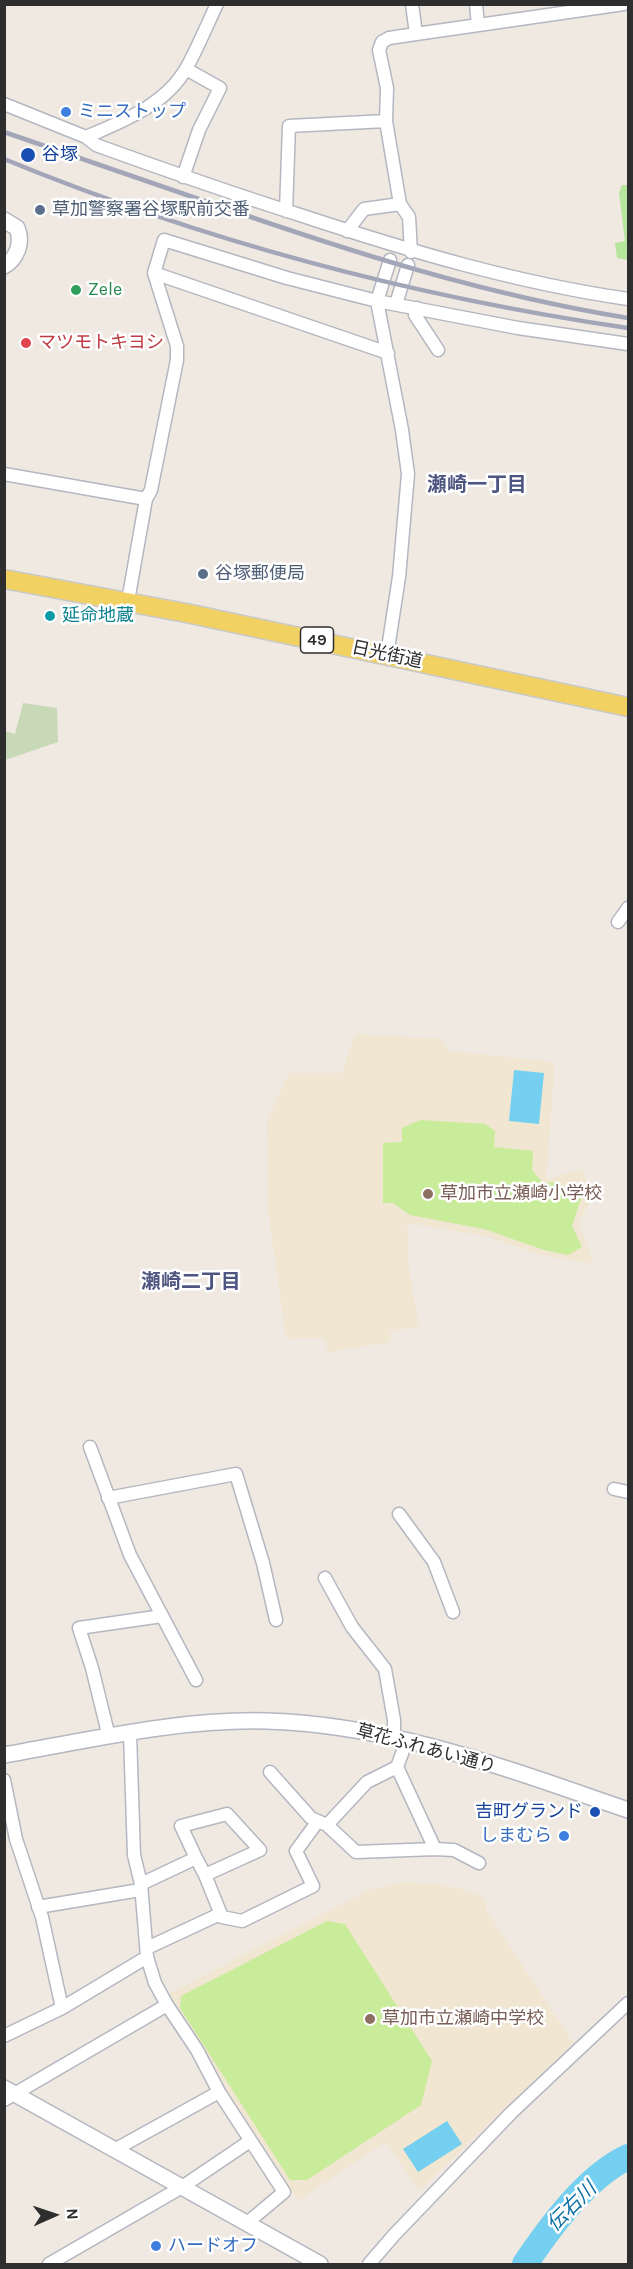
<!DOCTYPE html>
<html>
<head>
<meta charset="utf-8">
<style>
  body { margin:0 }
  #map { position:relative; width:633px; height:2269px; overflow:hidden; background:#efe9e1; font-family:Karla,sans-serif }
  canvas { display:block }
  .frame { position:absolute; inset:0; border:6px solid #2e2e2e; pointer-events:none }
  .north { position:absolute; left:24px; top:2185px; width:60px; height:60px; -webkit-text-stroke:4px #fff; paint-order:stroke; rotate:87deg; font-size:16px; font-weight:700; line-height:24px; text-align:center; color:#2e2e2e }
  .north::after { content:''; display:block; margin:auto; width:21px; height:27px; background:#2e2e2e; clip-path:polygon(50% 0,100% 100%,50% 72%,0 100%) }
</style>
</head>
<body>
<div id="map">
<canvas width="633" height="2269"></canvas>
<div class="frame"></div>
<div class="north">N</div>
</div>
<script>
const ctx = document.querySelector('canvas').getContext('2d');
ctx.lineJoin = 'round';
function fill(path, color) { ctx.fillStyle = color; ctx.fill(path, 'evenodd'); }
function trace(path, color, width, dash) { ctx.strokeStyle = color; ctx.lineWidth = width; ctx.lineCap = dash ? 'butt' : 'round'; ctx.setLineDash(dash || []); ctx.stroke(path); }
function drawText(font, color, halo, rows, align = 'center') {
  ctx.font = font + ' Karla,"Noto Sans JP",sans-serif'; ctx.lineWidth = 5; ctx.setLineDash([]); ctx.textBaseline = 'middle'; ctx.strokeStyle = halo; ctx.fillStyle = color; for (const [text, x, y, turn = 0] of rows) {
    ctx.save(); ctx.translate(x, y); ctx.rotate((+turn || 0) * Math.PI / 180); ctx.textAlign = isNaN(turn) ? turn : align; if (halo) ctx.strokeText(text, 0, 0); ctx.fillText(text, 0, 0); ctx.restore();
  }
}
const education = new Path2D(`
  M 355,1034 L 441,1039 L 449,1051 L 555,1062 L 546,1180 L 581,1169 L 590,1189 L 585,1198 L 591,1200 L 579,1223 L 594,1264 L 542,1255 L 485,1236 L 407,1223 L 409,1269 L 419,1326 L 390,1332 L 391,1342 L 328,1352 L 324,1338 L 286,1339 L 268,1210 L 267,1121 L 289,1073 L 342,1073 Z
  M 402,1882 L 439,1884 L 466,1890 L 485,1898 L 487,1911 L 573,2043 L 420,2190 L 385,2142 L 298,2201 L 166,1995 L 369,1890 Z`);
const green = new Path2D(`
  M 622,185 L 628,185 L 628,260 L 617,258 L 615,243 L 625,241 L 619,193 Z`);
const cemetery = new Path2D(`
  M 23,703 L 57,708 L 58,742 L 5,760 L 5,731 L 15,734 Z`);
const pitch = new Path2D(`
  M 420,1120 L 485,1124 L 495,1131 L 494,1147 L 533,1151 L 532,1170 L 543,1183 L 555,1182 L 582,1195 L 572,1226 L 582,1247 L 568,1255 L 544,1250 L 484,1229 L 410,1215 L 393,1203 L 383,1203 L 383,1143 L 402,1142 L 402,1128 Z
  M 327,1921 L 345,1924 L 432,2061 L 421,2105 L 307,2180 L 290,2180 L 180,2008 L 181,1996 Z`);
const water = new Path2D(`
  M 514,1070 L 544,1073 L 539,1124 L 509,1121 Z
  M 447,2121 L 462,2144 L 418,2172 L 403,2149 Z`);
const river = new Path2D(`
  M 525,2264 C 550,2227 587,2176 628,2157`);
const minor = new Path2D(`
  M 412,4 L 416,34
  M 476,4 L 478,25
  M 4,104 L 86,137 L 96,145 C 165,170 234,194 303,216 C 409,251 517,283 628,299
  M 86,137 C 123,121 166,105 187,67 C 198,47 207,25 217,4
  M 183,177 L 199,130 L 220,88 L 186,69
  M 286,211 L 289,126 L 386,121
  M 347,231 L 364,209 L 400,204
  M 411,252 L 409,217 L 400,204 L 386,121 L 387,88 L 379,50 L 382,42 L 389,38 L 416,34 L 624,4
  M 154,273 L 388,353
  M 396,304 L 408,265
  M 417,308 L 415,315 L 438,350
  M 4,474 L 146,499
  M 128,601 L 146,499 L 151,490 L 177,360 L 177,346 L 154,273 L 164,240 L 287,278 L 377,301 L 518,328 L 628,344
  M 387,655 L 399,577 L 408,474 L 402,430 L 377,301 L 390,260
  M 618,922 L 628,908
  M 90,1447 L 130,1555 L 196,1680
  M 614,1489 L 628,1492
  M 108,1498 L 236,1474 L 263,1563 L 276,1620
  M 399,1514 L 434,1562 L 453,1612
  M 325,1578 L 352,1627 L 385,1669 L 394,1720 L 394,1737
  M 130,1734 L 134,1855 L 141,1884 L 147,1957 L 155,1983 L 167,2005 L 197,2050 L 219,2092 L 284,2192 L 247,2223
  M 109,1737 L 92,1668 L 79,1628 L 162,1616
  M 397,1767 L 435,1849 L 454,1850 L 479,1863
  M 270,1772 L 311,1818 L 327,1825 L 356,1852 L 435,1849
  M 4,1780 L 16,1839 L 42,1917 L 62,2008
  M 327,1825 L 367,1782 L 397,1767 L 407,1740
  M 196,1858 L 181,1826 L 227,1814 L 260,1850 L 205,1875
  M 141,1884 L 196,1858 L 205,1875 L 222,1917 L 242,1921 L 313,1886 L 296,1851 L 318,1821
  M 38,1907 L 140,1890
  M 147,1948 L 220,1914
  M 4,2036 L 62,2008 L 147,1957
  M 4,2100 L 167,2005
  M 116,2149 L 219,2092
  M 49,2264 L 182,2187 L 250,2141
  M 369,2264 L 394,2235 L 511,2113 L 628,2003`);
const tertiary = new Path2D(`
  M 4,220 L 17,228 C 23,242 17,259 4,266
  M 4,1755 C 90,1740 178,1719 265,1721 C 391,1724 511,1770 628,1810
  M 4,2088 L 320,2264`);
const primary = new Path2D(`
  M 4,579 L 191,614 L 628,707`);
const rail = new Path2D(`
  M 4,132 C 75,157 145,180 216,205 C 351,252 486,295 628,318
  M 4,159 C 204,241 415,297 628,328`);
const markers = [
  [66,112,6,"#3f7fe0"],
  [28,155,8,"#1a4fb4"],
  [40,210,6,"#5c6f8a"],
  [76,290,6,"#2e9e5b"],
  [26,343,6,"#e0444e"],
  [203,574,6,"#5c6f8a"],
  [50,616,6,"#0f9aa8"],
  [428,1194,6,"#8d6e63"],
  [595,1812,6,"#1a4fb4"],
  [564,1836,6,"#3f7fe0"],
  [370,2019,6,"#8d6e63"],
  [156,2246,6,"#3f7fe0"]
];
const shields = [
  [317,640,33]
];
const shieldNames = [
  ["49",317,640]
];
const shopNames = [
  ["ミニストップ",78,112],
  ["しまむら",552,1836,"right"],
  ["ハードオフ",168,2246]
];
const transitNames = [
  ["谷塚",42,155],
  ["吉町グランド",583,1812,"right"]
];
const serviceNames = [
  ["草加警察署谷塚駅前交番",52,210],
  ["谷塚郵便局",215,574]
];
const leisureNames = [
  ["Zele",88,290]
];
const healthNames = [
  ["マツモトキヨシ",38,343]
];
const cultureNames = [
  ["延命地蔵",62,616]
];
const streetNames = [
  ["日光街道",387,655,12],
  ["草花ふれあい通り",426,1749,15]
];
const educationNames = [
  ["草加市立瀬崎小学校",440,1194],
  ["草加市立瀬崎中学校",382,2019]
];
const neighbourhoodNames = [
  ["瀬崎一丁目",477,485],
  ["瀬崎二丁目",191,1282]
];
const waterNames = [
  ["伝右川",572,2207,-45]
];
fill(education, '#f0e6d1');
fill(green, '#b6e59e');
fill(cemetery, '#c8d9b8');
fill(pitch, '#c9ec9a');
fill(water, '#75cff0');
trace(river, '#75cff0', 26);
trace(minor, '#b4b7c1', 15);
trace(tertiary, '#b4b7c1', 18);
trace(primary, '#c9c9c9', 21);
trace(minor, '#fff', 12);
trace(tertiary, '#fff', 15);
trace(primary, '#f2d163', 18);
trace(rail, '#a3a6b8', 4.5);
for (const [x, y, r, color] of markers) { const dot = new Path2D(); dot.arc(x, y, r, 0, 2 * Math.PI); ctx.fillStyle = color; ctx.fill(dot); trace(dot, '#fff', 2); }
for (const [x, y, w] of shields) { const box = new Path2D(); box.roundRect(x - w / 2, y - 13, w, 26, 4.5); ctx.fillStyle = '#fff'; ctx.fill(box); trace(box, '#2e2e2e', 1.5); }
drawText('bold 16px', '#2e2e2e', null, shieldNames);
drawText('18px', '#366cbe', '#fff', shopNames, 'left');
drawText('18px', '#164399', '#fff', transitNames, 'left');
drawText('18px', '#4e5e75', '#fff', serviceNames, 'left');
drawText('18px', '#27864d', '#fff', leisureNames, 'left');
drawText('18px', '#be3a42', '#fff', healthNames, 'left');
drawText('18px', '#0d838f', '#fff', cultureNames, 'left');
drawText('18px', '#2e2e2e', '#fff', streetNames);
drawText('18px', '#785e54', '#fff', educationNames, 'left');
drawText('bold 20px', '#4d5680', '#fff', neighbourhoodNames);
drawText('italic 20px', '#0d6fa3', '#fff', waterNames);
</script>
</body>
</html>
